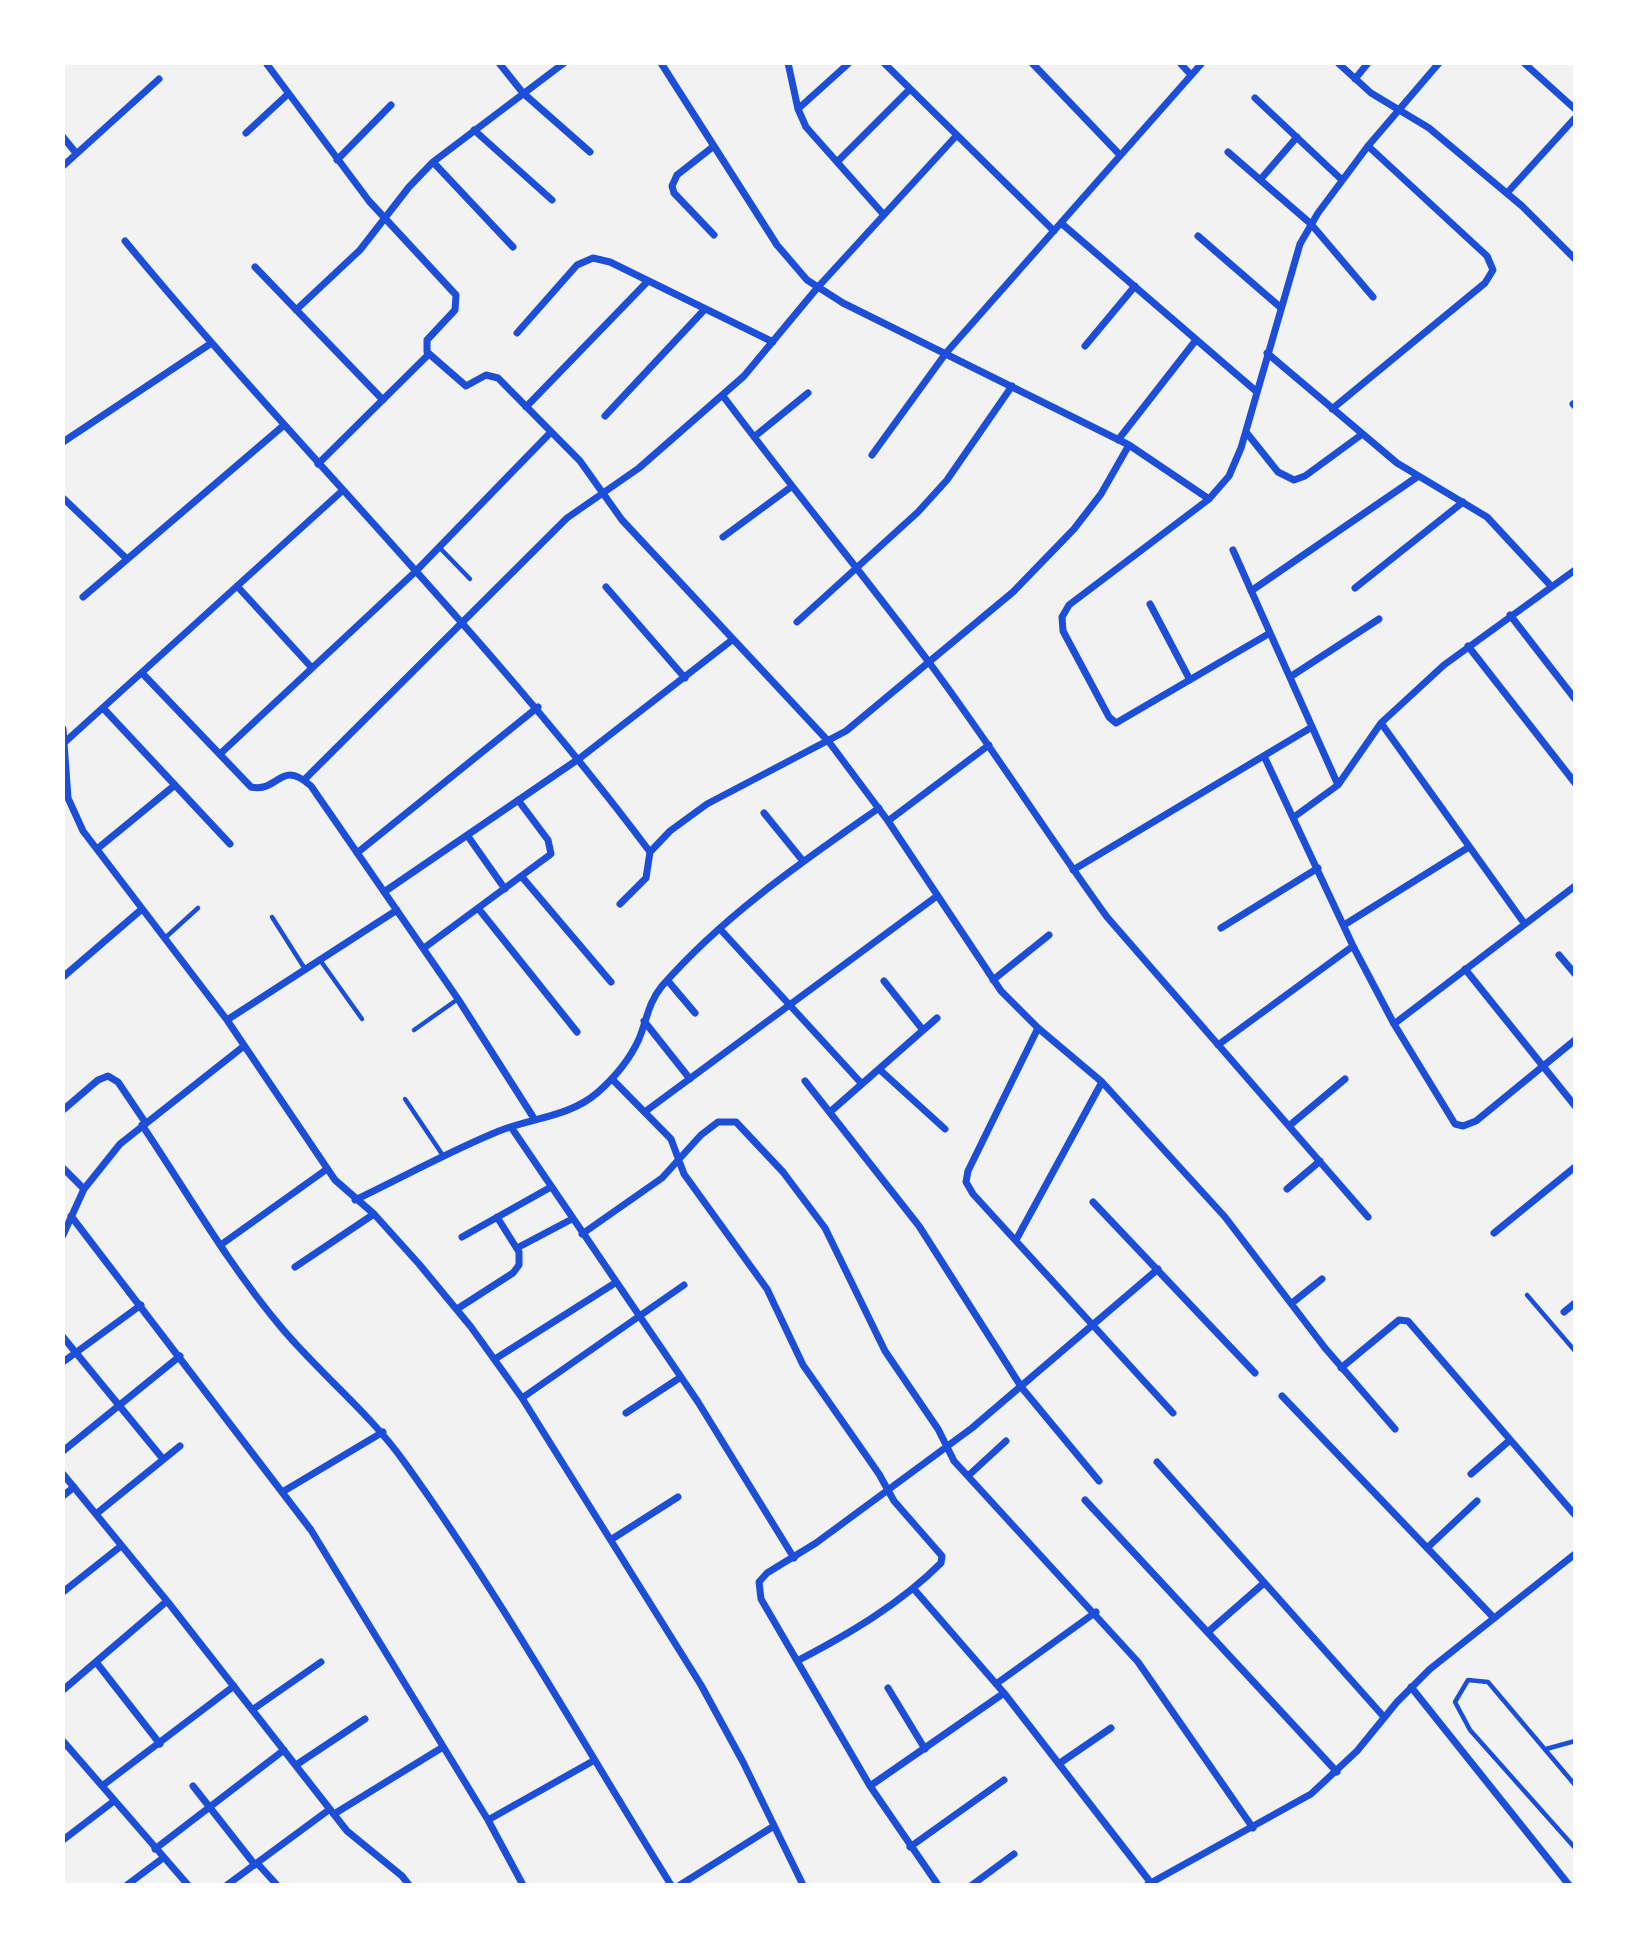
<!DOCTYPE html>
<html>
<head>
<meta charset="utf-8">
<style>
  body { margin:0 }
  #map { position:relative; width:1638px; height:1948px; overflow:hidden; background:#f2f2f2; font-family:"Sofia Sans Condensed",sans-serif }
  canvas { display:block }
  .frame { position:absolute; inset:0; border:65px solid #fff; pointer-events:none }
</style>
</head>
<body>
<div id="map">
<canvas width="1638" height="1948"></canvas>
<div class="frame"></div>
</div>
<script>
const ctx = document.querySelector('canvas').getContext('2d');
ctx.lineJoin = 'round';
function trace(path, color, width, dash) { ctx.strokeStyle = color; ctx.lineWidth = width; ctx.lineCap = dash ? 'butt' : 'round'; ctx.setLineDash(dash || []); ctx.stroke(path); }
const service = new Path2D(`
  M 439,547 L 470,579
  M 272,917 L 305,969
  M 165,938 L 198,908
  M 320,960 L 362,1019
  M 414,1030 L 458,999
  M 405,1099 L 444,1157
  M 1527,1295 L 1575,1351
  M 1546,1749 L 1575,1741
  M 1575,1785 L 1488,1682 L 1468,1680 L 1455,1702 L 1470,1730 L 1575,1848`);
const minor = new Path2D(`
  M 266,63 L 369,201 L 456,295 L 455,310 L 427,340 L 427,352 L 466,386 L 486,375 L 498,378 L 580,461 L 622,520 L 829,742 L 888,821 L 1001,991 L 1038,1028 L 1102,1082 L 1225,1217 L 1325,1348 L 1395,1429
  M 499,63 L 523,93 L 590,152
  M 661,63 L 777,245 L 807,280 L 843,303 L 1129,445 L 1209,499
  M 788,63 L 798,109 L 806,127 L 884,215
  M 884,63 L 1054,231
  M 1032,63 L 1120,155
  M 1180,63 L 1191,75
  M 1338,63 L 1371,93 L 1429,128 L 1522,206 L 1575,259
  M 1524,63 L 1575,109
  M 1355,79 L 1368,63
  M 1255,98 L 1342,180
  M 798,109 L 849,63
  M 474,130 L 552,200
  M 246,133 L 288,94
  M 63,137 L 76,153
  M 714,146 L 677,175 L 672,186 L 674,193 L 714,235
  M 1228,152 L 1311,224 L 1373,297
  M 337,160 L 391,105
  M 433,162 L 513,247
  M 837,162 L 910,89
  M 63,166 L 159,79
  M 1260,180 L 1297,137
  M 1507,193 L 1575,118
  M 1061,223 L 1257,392
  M 1198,236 L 1280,307
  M 125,241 C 296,448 489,637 650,852
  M 255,267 L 383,400
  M 296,310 L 360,250 L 409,187 L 433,162 L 564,63
  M 517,333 L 577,265 L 593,258 L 610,262 L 773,342
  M 1085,346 L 1135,286
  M 1267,353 L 1397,463 L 1487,517 L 1551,586
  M 723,396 C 791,487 863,574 931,665 C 992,747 1047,834 1107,917 L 1368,1217
  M 1573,404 L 1575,406
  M 526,407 L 648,281
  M 1332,409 L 1485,283 L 1493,270 L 1487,256 L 1368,146
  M 605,416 L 705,309
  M 1246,432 L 1278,472 L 1294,480 L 1305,476 L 1361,435
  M 754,437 L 808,393
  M 1118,440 L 1196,340
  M 63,442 L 210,344
  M 872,455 L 946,353 L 1202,63
  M 318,464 L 429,354
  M 63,498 L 127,559
  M 723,537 L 791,487
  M 1233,550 L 1338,785
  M 237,586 L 312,668
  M 606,587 L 685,678
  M 1355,588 L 1463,502
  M 1251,591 L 1417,477
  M 83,597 L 283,426
  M 1150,604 L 1190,680
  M 1510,615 L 1575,699
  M 797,622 L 918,512 L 947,480 L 1012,386
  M 1270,633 L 1116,723 L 1109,717 L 1063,631 L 1062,617 L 1069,605 L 1209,499 L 1229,476 L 1241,448 L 1300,244 L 1318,213 L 1368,146 L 1439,63
  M 1468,646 L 1575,783
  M 142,673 L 251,787 C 279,793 280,758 311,786 L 458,999 L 535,1120
  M 1290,677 L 1379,619
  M 103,708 L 230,844
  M 1381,723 L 1524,923
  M 63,729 L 68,798 L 83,831 L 227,1020 L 335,1180 L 374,1214 L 419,1264 L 471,1327 L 522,1398 L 701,1685 L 743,1762 L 803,1885
  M 65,742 L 342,491
  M 220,754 L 415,572 L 551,432
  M 1264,756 L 1353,946 L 1394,1024 L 1455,1124 L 1463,1126 L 1476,1121 L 1575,1040
  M 304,780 L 567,518 L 639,468 L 744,376 L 818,287 L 957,135
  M 764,813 L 803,861
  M 1294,817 L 1338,785 L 1381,723 L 1444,665 L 1575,570
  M 888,821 L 989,745
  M 467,835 L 505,889
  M 97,849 L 175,785
  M 357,853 L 538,707
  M 1073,870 L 1312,727
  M 522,877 L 611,982
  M 384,892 L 580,758 L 732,640
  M 620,904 L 646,878 L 650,852 L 670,831 L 707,804 L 846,731 L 1013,592 L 1074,529 L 1101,494 L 1129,445
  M 478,908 L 577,1032
  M 1344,925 L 1469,847
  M 1221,928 L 1318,868
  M 720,929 L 862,1084
  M 424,948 L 551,854 L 548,840 L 518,800
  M 1559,955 L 1575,974
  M 1465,969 L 1575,1106
  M 63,977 L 142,909
  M 993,980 L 1049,935
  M 668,981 L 695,1013
  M 884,981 L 923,1030
  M 227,1020 L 397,910
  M 644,1021 L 690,1079
  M 1394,1024 L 1575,886
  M 1038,1028 L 968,1171 L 966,1182 L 973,1194 L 1173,1413
  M 1218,1045 L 1353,946
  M 879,1069 L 945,1129
  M 612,1079 L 671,1139 L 684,1174 L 767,1289 L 803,1365 L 879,1474 L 894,1501 L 942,1556 L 941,1563 C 900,1604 849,1634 797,1661
  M 805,1081 L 919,1226 L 1022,1388 L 1099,1481
  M 63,1110 L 98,1080 L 108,1076 L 118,1082 L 145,1122
  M 646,1111 L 937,896
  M 830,1112 L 937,1018
  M 142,1125 C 187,1192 228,1264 280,1326 C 320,1374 369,1412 405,1463 C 502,1598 583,1744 671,1885
  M 1289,1126 L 1345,1079
  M 511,1127 L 698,1402 L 794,1558
  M 63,1168 L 84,1189
  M 1287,1189 L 1320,1161
  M 355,1200 C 403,1177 450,1151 499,1131 C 531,1118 569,1117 597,1093 C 613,1079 630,1059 639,1039 C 647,1020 648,1003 662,986 C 724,915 802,862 879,808
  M 1093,1202 L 1255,1373
  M 71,1216 L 311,1530 L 488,1820 L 523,1885
  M 1494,1233 L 1575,1167
  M 582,1234 L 662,1178 L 701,1135 L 718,1122 L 736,1122 L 783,1172 L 825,1228 L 885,1351 L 938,1429 L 954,1461 L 1138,1662 L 1253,1828
  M 63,1235 L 84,1189 L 120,1144 L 244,1046
  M 462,1237 L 551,1187
  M 1016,1240 L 1102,1082
  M 222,1244 L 327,1169
  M 517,1248 L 572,1219
  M 295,1267 L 374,1214
  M 1292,1303 L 1322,1279
  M 457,1309 L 513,1273 L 519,1265 L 519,1252 L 497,1217
  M 1564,1312 L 1575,1303
  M 63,1337 L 163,1459
  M 495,1359 L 615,1283
  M 63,1362 L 141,1305
  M 1341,1368 L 1399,1320 L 1408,1321 L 1575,1515
  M 1282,1396 L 1494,1618
  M 522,1398 L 684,1285
  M 626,1413 L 681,1377
  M 63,1451 L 180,1356
  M 1157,1462 L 1384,1717
  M 63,1474 L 167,1601 L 347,1831 L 402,1876 L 409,1885
  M 1471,1474 L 1510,1440
  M 968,1476 L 1006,1441
  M 284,1491 L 383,1432
  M 63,1496 L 74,1487
  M 1085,1500 L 1337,1772
  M 96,1514 L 180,1446
  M 612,1539 L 678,1497
  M 1427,1548 L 1477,1501
  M 913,1588 L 1004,1693 L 1151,1883
  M 63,1592 L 121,1546
  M 1208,1632 L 1264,1583
  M 96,1662 L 160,1744
  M 996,1684 L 1096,1612
  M 1411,1687 L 1569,1885
  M 888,1688 L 925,1749
  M 63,1690 L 167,1601
  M 252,1710 L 321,1662
  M 63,1741 L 188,1885
  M 1060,1763 L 1111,1728
  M 296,1765 L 365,1719
  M 102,1786 L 234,1686
  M 193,1786 L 255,1865
  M 870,1786 L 1004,1693
  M 334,1814 L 443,1747
  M 488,1820 L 593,1761
  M 63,1840 L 114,1801
  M 910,1847 L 1004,1780
  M 155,1849 L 284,1750
  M 257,1863 L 277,1885
  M 127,1885 L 163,1858
  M 227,1885 L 330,1809
  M 680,1885 L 774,1826
  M 938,1885 L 870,1786 L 761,1599 L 759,1582 L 767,1573 L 816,1543 L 972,1428 L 1158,1269
  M 972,1885 L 1014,1854
  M 1147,1885 L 1311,1794 L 1357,1751 L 1397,1702 L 1430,1669 L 1575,1554`);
trace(service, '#1d4ed8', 4.5);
trace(minor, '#1d4ed8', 7);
</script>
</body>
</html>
